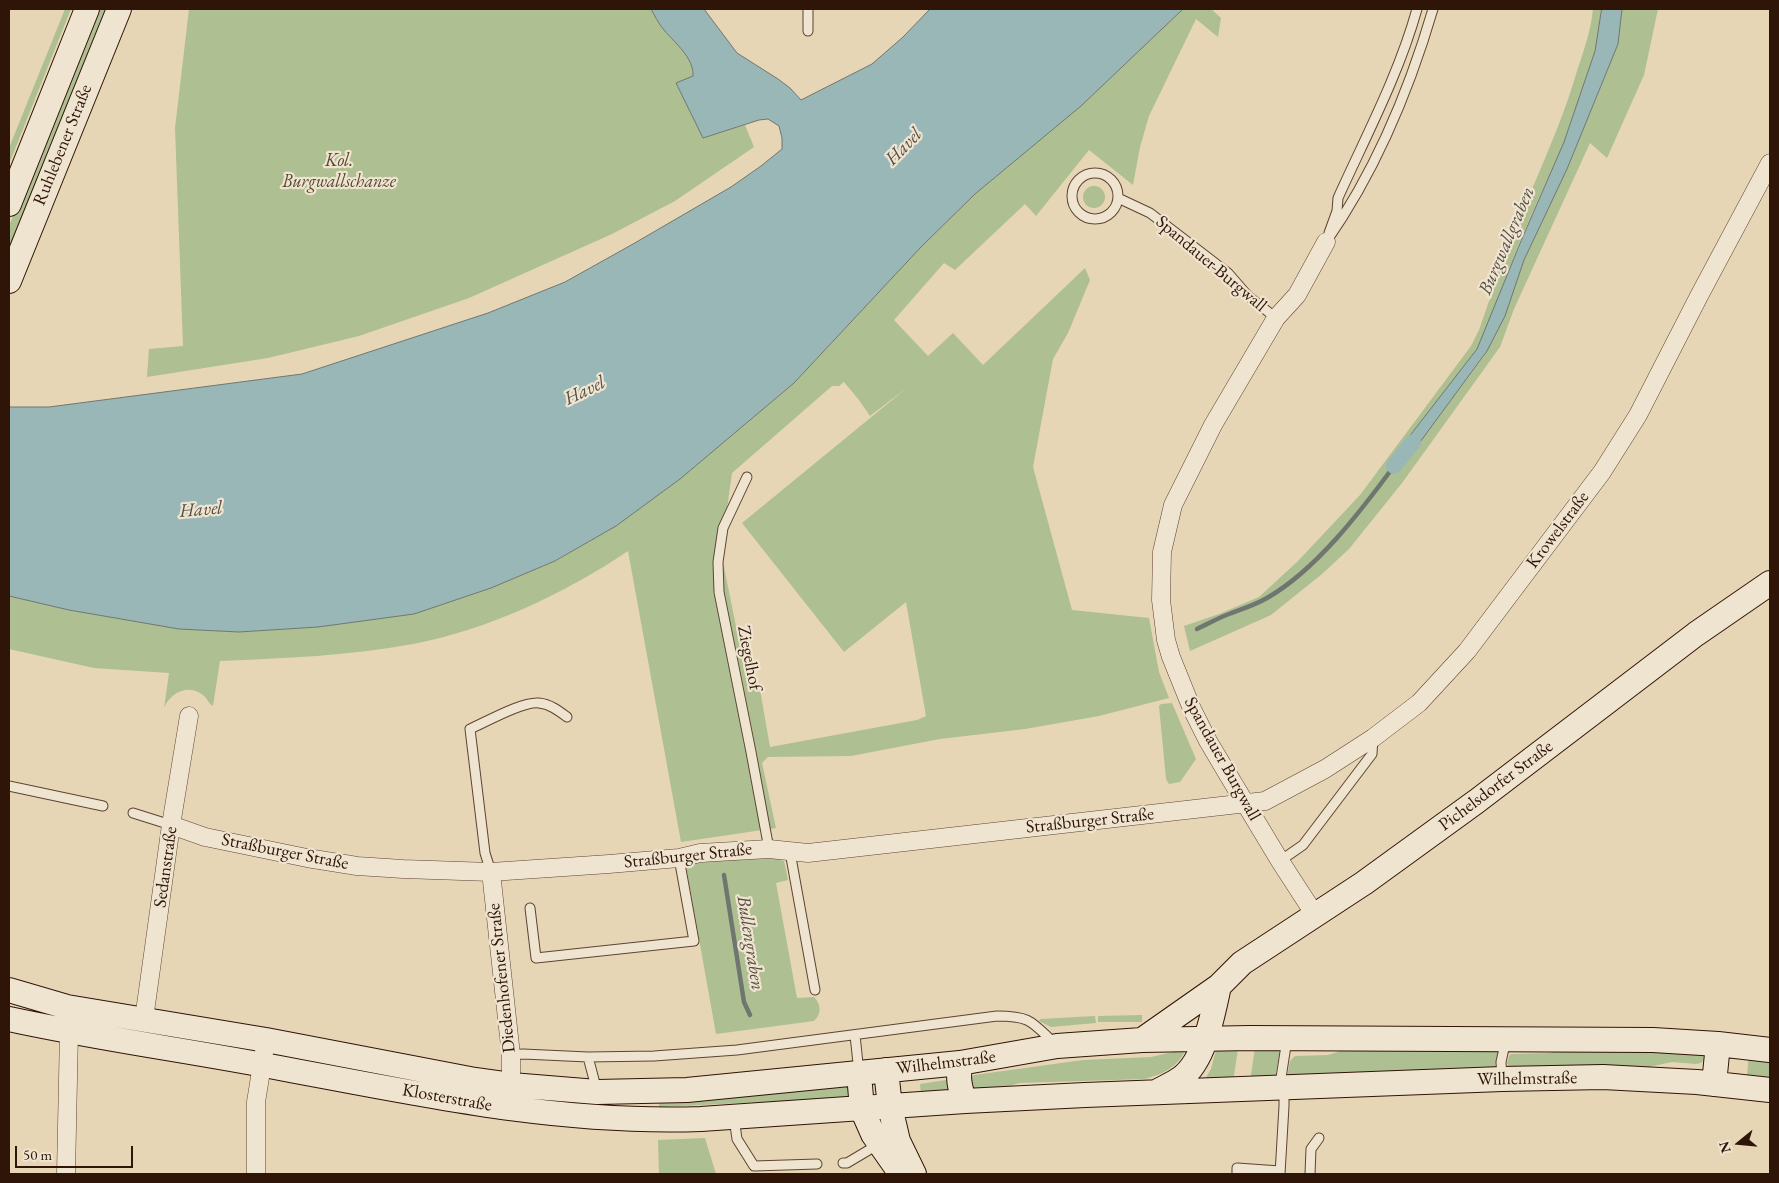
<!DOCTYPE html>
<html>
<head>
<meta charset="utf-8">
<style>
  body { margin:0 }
  #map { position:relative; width:1779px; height:1183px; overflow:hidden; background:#e6d6b5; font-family:"EB Garamond",serif }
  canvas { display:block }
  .frame { position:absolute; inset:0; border:10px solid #2f1408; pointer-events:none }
  .north { position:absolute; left:1714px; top:1118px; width:50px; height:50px; -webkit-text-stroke:4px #efe4cf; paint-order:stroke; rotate:253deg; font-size:14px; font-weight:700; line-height:20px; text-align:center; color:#2f1408 }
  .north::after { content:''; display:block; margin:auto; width:18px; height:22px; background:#2f1408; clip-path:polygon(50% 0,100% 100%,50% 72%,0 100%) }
  .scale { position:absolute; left:15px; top:1146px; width:118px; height:22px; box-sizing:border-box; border:2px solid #2f1408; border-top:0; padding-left:6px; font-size:15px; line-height:18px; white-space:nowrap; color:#2f1408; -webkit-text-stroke:4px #efe4cf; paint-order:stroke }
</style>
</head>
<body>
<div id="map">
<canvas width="1779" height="1183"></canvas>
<div class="frame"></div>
<div class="north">N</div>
<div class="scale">50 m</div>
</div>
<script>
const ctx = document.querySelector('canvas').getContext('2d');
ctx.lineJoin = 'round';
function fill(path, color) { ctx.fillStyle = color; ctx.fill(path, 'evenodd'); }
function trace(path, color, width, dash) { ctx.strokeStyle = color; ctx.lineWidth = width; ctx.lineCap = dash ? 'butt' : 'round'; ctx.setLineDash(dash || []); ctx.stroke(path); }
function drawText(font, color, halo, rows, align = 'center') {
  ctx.font = font + ' "EB Garamond",serif'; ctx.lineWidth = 4.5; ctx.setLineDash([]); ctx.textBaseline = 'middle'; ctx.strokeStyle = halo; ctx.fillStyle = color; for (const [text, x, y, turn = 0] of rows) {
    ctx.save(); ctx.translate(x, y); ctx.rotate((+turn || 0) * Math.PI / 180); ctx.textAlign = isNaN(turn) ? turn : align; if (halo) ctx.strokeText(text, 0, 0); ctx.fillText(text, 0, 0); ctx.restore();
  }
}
const green = new Path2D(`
  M 65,9 L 71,9 L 9,164 L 9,148 Z
  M 96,9 L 111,9 L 9,261 L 9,226 Z
  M 189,9 L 651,9 C 655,16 658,23 664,30 C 675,43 693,57 693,76 L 676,83 L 703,138 L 745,125 L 754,147 L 675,201 L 612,234 L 469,298 L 359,336 L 268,358 L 147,377 L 149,349 L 183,346 L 175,128 Z
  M 1183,9 L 1211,9 L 1221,18 L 1218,37 L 1196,19 L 1149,116 L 1140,147 L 1133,185 L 1089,150 L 1036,216 L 1025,204 L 955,270 L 944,263 L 894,320 L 928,356 L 953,333 L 983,365 L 1085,268 L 1090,280 L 1068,333 L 1053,359 L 1033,467 L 1072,610 L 1149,618 L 1159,672 L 1169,698 L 1099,716 L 1025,729 L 940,739 L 851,756 L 768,757 L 762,763 L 776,828 L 681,842 L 628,551 C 564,594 490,629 413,644 C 349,656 285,658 220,661 L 213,706 C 208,703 207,698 203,695 C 188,683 170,693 164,708 L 169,673 L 94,668 L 9,649 L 9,596 L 69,610 L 179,629 L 239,632 L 318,627 L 414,614 L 491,588 L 556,561 L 616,526 L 680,479 L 794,383 L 921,247 L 975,194 L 1081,106 ZM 844,382 L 859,400 L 870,416 L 908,387 L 742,523 L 844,652 L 906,602 L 926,716 L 917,720 L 770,747 L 759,684 L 747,681 L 721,552 L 732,473 L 832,386 L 839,386 Z
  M 1593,9 L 1602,9 L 1595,51 L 1564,142 L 1520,241 L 1488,325 L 1477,349 L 1468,362 L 1391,459 L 1409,456 L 1484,356 L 1498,330 L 1524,260 L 1567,169 L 1618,44 L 1622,9 L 1658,9 L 1644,75 L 1607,158 L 1590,143 L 1514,309 L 1500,347 L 1402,483 L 1349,549 L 1322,574 L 1271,615 L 1190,651 L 1184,626 L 1219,614 L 1259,597 L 1298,561 L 1360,495 L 1471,346 L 1479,330 L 1489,301 L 1492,297 L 1491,290 C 1517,216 1555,146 1577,71 C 1584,50 1591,30 1593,9 Z
  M1083 197a11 11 0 1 1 22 0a11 11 0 1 1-22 0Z
  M 1172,703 L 1196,759 L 1180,782 L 1169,784 L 1166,779 L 1159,706 L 1161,704 Z
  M 764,854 L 784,861 L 788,880 L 776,883 L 797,998 L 814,997 C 821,1004 822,1014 814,1021 L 716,1034 L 686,866 L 688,862 Z
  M 1142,1015 L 1142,1022 L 1098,1022 L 1098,1016 Z
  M 1095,1016 L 1096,1023 L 1051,1027 L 1039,1021 L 1040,1019 Z
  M 1255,1048 L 1280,1050 L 1275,1079 L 1250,1081 Z
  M 1565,1048 L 1703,1051 L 1704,1060 L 1701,1063 L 1696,1064 L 1672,1062 L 1644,1068 L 1509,1067 L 1507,1063 L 1509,1056 L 1511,1054 L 1550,1053 Z
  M 1238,1049 L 1233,1082 L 1204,1081 L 1211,1069 L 1216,1050 Z
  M 1347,1049 L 1499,1050 L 1495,1069 L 1287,1077 L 1290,1061 L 1295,1056 L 1328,1055 Z
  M 1182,1050 L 1185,1051 C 1177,1068 1162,1074 1145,1079 L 1019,1083 L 998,1090 L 971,1091 L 970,1078 L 974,1075 L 1083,1060 L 1151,1057 Z
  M 1749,1053 L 1770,1056 L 1770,1079 L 1747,1076 Z
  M 952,1079 L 953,1093 L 921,1095 L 920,1084 Z
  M 850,1084 L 850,1097 L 847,1098 L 659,1107 L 659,1101 Z
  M 705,1138 L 716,1174 L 659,1174 L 658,1140 Z`);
const water = new Path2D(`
  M 651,9 L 704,9 L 737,53 L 778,79 L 790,88 L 801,100 L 872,64 L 903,37 L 930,9 L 1183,9 L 1081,106 L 975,194 L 921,247 L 794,383 L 680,479 L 616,526 L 555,561 L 491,588 L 414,614 L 318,627 L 239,632 L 179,629 L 69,610 L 9,596 L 9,407 L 49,407 L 302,374 L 488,313 L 565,282 L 633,244 L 731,187 L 761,166 L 782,149 L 782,138 L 779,126 L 768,119 L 759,120 L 703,138 L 676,83 L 693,76 C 694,58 675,43 664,30 C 658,23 655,16 651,9 Z
  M 1602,9 L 1622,9 L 1618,44 L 1567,169 L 1524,260 L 1505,316 L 1487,351 L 1409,457 L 1391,460 L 1477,349 L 1521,241 L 1564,142 L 1595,51 Z`);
const stream = new Path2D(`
  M 1197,629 C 1208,624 1218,618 1229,614 C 1242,609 1255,605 1267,598 C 1316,570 1361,511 1394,466
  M 724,875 L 744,1002 L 750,1015`);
const canal = new Path2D(`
  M 1394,466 L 1413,442`);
const lane = new Path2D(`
  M 808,9 L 808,31
  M1072 196a23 23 0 1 1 46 0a23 23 0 1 1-46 0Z
  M 1118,198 L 1150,213 L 1228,273 L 1248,296 L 1276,318
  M 1329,233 L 1337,211 L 1338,198 C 1366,136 1399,74 1417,9
  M 1326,242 C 1375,172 1409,91 1433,9
  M 747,477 L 723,528 L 718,562 L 719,592 L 751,752 L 769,849
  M 9,786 L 103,806
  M 133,813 L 171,825
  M 790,852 L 815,990
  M 1280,861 L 1303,845 L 1372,754 L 1373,738
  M 491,872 L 485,853 L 470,729 C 486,722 523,701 539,703 C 550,704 559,711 567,717
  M 530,908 L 536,958 L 694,941 L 679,858
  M 855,1035 L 859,1073
  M 511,1055 L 523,1054 L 588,1057 L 654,1056 L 737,1050 L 997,1016 C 1031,1016 1032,1022 1055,1044
  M 588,1057 L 597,1091
  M 1502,1078 L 1501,1062 L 1506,1039
  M 734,1118 L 737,1139 L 754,1166 L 817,1164
  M 843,1163 L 847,1163 L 879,1144
  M 1237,1174 L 1237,1168 L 1280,1171
  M 1280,1174 L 1284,1106 L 1284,1087 L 1281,1078 L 1287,1039
  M 1310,1174 L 1311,1149 L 1319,1138`);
const street = new Path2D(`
  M 171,825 L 205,837 L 307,858 L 357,866 L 403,869 L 491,872 L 609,864 L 679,858 L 700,853 L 769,849 L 808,853 L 1265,801 L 1325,769 L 1373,738 L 1419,703 L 1467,651 L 1602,472 L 1638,415 L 1699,296 L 1770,163
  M 491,872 L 511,1055 L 511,1085
  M 1315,915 L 1280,861 L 1230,778 L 1208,741 L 1192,709 L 1171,657 L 1166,640 L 1161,600 L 1162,552 L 1173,505 L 1213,425 L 1276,318 L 1297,295 L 1326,242
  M 144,1019 L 171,825 L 189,716
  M 66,1174 L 69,1032
  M 256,1174 L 256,1102 L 266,1040`);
const secondary = new Path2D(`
  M 9,204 L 87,9
  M 9,281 L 119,9
  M 9,990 L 67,1007 L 266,1040 L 475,1080 L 511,1085 L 597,1092 L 687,1090 L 960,1063 L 1057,1046 L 1142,1040 L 1250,1038 L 1653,1040 L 1718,1044 L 1770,1050
  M 9,1019 C 100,1039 193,1051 285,1069 C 424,1095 558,1124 701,1119 L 965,1101 L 1085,1095 L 1502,1079 L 1603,1077 L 1697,1082 L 1770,1090
  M 1142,1040 L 1219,986 L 1242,963 L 1364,883 L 1477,801 L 1696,634 L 1770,583
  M 960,1063 C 958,1078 959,1087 965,1101
  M 886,1070 L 890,1107 L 898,1141 L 914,1174
  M 859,1074 L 862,1109 L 873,1134 L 901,1174
  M 1714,1084 L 1718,1044
  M 1158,1091 C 1165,1087 1174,1083 1181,1078 C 1205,1061 1213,1013 1219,986`);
const streetNames = [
  ["Ruhlebener Straße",63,145,-68],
  ["Spandauer Burgwall",1211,264,40],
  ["Krowelstraße",1558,530,-53],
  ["Ziegelhof",749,658,79],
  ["Spandauer Burgwall",1222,759,61],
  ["Pichelsdorfer Straße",1496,786,-37],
  ["Straßburger Straße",1090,821,-6],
  ["Straßburger Straße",285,852,11],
  ["Straßburger Straße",688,856,-6],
  ["Sedanstraße",166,867,-82],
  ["Diedenhofener Straße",502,978,-96],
  ["Wilhelmstraße",946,1063,-7],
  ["Wilhelmstraße",1527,1079,-1],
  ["Klosterstraße",447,1098,10]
];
const parkNames = [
  ["Kol.",339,161],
  ["Burgwallschanze",339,182]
];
const waterNames = [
  ["Havel",904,147,-46],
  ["Burgwallgraben",1507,241,-67],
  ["Havel",585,391,-26],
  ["Havel",201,510,-5],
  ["Bullengraben",750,943,81]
];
fill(green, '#aebf92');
fill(water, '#99b7b6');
trace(water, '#6f7670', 1);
trace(stream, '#6f7670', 4.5);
trace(canal, '#99b7b6', 16);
trace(lane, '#5d4433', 11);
trace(street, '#5d4433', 19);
trace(secondary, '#2f1408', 26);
trace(lane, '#efe4cf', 9);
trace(street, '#efe4cf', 18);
trace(secondary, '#efe4cf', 24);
drawText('18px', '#2f1408', '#efe4cf', streetNames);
drawText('italic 18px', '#554731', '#efe4cf', parkNames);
drawText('italic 19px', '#544d45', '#efe4cf', waterNames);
</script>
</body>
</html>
